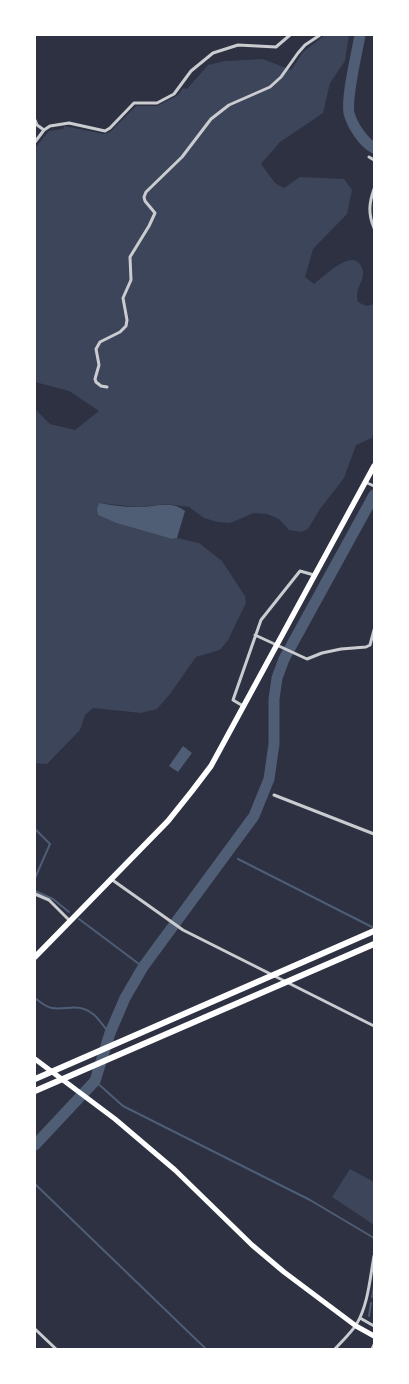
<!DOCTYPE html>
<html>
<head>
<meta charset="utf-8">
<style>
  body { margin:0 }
  #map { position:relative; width:409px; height:1384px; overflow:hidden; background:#2d3142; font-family:Manrope,sans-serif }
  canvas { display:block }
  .frame { position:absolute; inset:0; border:36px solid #fff; pointer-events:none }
</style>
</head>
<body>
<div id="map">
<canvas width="409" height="1384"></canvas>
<div class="frame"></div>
</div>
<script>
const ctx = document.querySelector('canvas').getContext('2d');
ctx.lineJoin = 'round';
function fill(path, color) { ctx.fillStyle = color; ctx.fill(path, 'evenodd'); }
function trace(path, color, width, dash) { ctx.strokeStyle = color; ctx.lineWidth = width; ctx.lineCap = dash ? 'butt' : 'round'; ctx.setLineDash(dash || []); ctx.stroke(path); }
const green = new Path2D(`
  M 325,35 L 349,35 L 345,61 L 330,83 L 323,113 L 280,142 L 261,164 L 275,183 L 284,188 L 300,177 L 344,179 L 352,190 L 347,214 L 313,249 L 305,277 L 314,284 C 323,277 350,250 360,264 C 362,267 364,273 363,275 C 361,287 355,288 358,302 L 366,306 L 374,304 L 374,431 L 372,438 L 356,445 L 344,478 L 320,509 L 308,529 L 301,532 L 289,530 L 279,519 L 267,514 L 254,513 L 230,523 L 217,522 L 204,518 L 189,507 L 167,504 L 137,507 L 99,503 L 98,515 L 116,523 L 172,539 L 177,538 L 199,543 L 222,561 L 245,596 L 246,603 L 228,640 L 220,650 L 196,657 L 170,694 L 157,709 L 141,713 L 93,708 L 85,715 L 80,730 L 47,764 L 35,763 L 35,409 L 50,424 L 75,430 L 99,411 L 69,391 L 35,382 L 35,148 L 49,131 L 63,129 L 64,126 L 104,134 L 110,132 L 136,106 L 157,106 L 178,95 L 183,88 L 187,89 L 208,65 L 225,61 L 263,59 L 291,70 L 303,52 Z
  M 350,1169 L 374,1182 L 374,1225 L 332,1197 Z`);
const water = new Path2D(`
  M 99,503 C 111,505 123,507 135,507 C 153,508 171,499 185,511 L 177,538 L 172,539 L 116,523 L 98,515 L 97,509 Z
  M 183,746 L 192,753 L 178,772 L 169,766 Z`);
const stream = new Path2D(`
  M 35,829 L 50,844 L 35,878
  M 238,859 L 374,928
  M 35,891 L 53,899 L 69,912
  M 79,919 L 143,967
  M 35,998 C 40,1002 45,1007 52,1008 C 63,1010 74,1005 84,1009 C 97,1013 101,1025 110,1033
  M 95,1081 L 123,1106 L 310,1200 L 374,1238
  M 35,1184 L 206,1349
  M 372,1297 L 374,1287
  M 369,1316 L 371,1303`);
const river = new Path2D(`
  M 360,35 C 357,53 346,97 349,113 C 352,125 363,142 374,148
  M 35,1145 L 95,1081 L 110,1033 L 125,998 L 143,967 L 254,816 L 269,779 L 274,744 L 274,699 L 277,678 L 284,659 L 374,495`);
const minor = new Path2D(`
  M 35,120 L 37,125 L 44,130
  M 35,142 L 44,130 L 50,126 L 69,123 L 105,131 L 110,128 L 134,103 L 157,103 L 174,94 L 191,71 L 213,53 L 238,45 L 276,47 L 290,35
  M 369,157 L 374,160
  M 374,189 C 369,203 368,214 374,228
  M 107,387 L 101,386 L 96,382 L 95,379 L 99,365 L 96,349 L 100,342 L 120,332 L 126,326 L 127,320 L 123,298 L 131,280 L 130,257 L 149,226 L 155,213 L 145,201 L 144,197 L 146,192 L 182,157 L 211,119 L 229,105 L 270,87 L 281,77 L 298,53 L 305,45 L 320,35
  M 365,482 L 374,486
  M 255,635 L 307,659 L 322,653 L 341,649 L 366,647 L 370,645 L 374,630
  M 243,706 L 233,700 L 261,620 L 300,571 L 314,575
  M 274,795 L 374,834
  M 111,879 L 183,930 L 374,1026
  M 35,894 L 49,900 L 70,921
  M 360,1318 L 374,1326
  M 35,1329 L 56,1349
  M 335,1349 C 342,1341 350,1334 356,1325 C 368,1306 370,1278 374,1256
  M 372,1349 L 374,1345`);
const secondary = new Path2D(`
  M 35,1059 L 115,1119 L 175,1170 L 252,1245 L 284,1272 L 356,1326 L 374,1336`);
const trunk = new Path2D(`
  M 35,957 L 168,821 L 192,791 L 211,766 L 374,466`);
const motorway = new Path2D(`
  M 35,1079 L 374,931
  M 35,1091 L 374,944`);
fill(green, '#3c4559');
fill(water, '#4f5d75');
trace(stream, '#4f5d75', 2);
trace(river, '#4f5d75', 11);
trace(minor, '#caccd0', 3);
trace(secondary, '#fff', 5);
trace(trunk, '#fff', 5.5);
trace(motorway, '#fff', 6);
</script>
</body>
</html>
